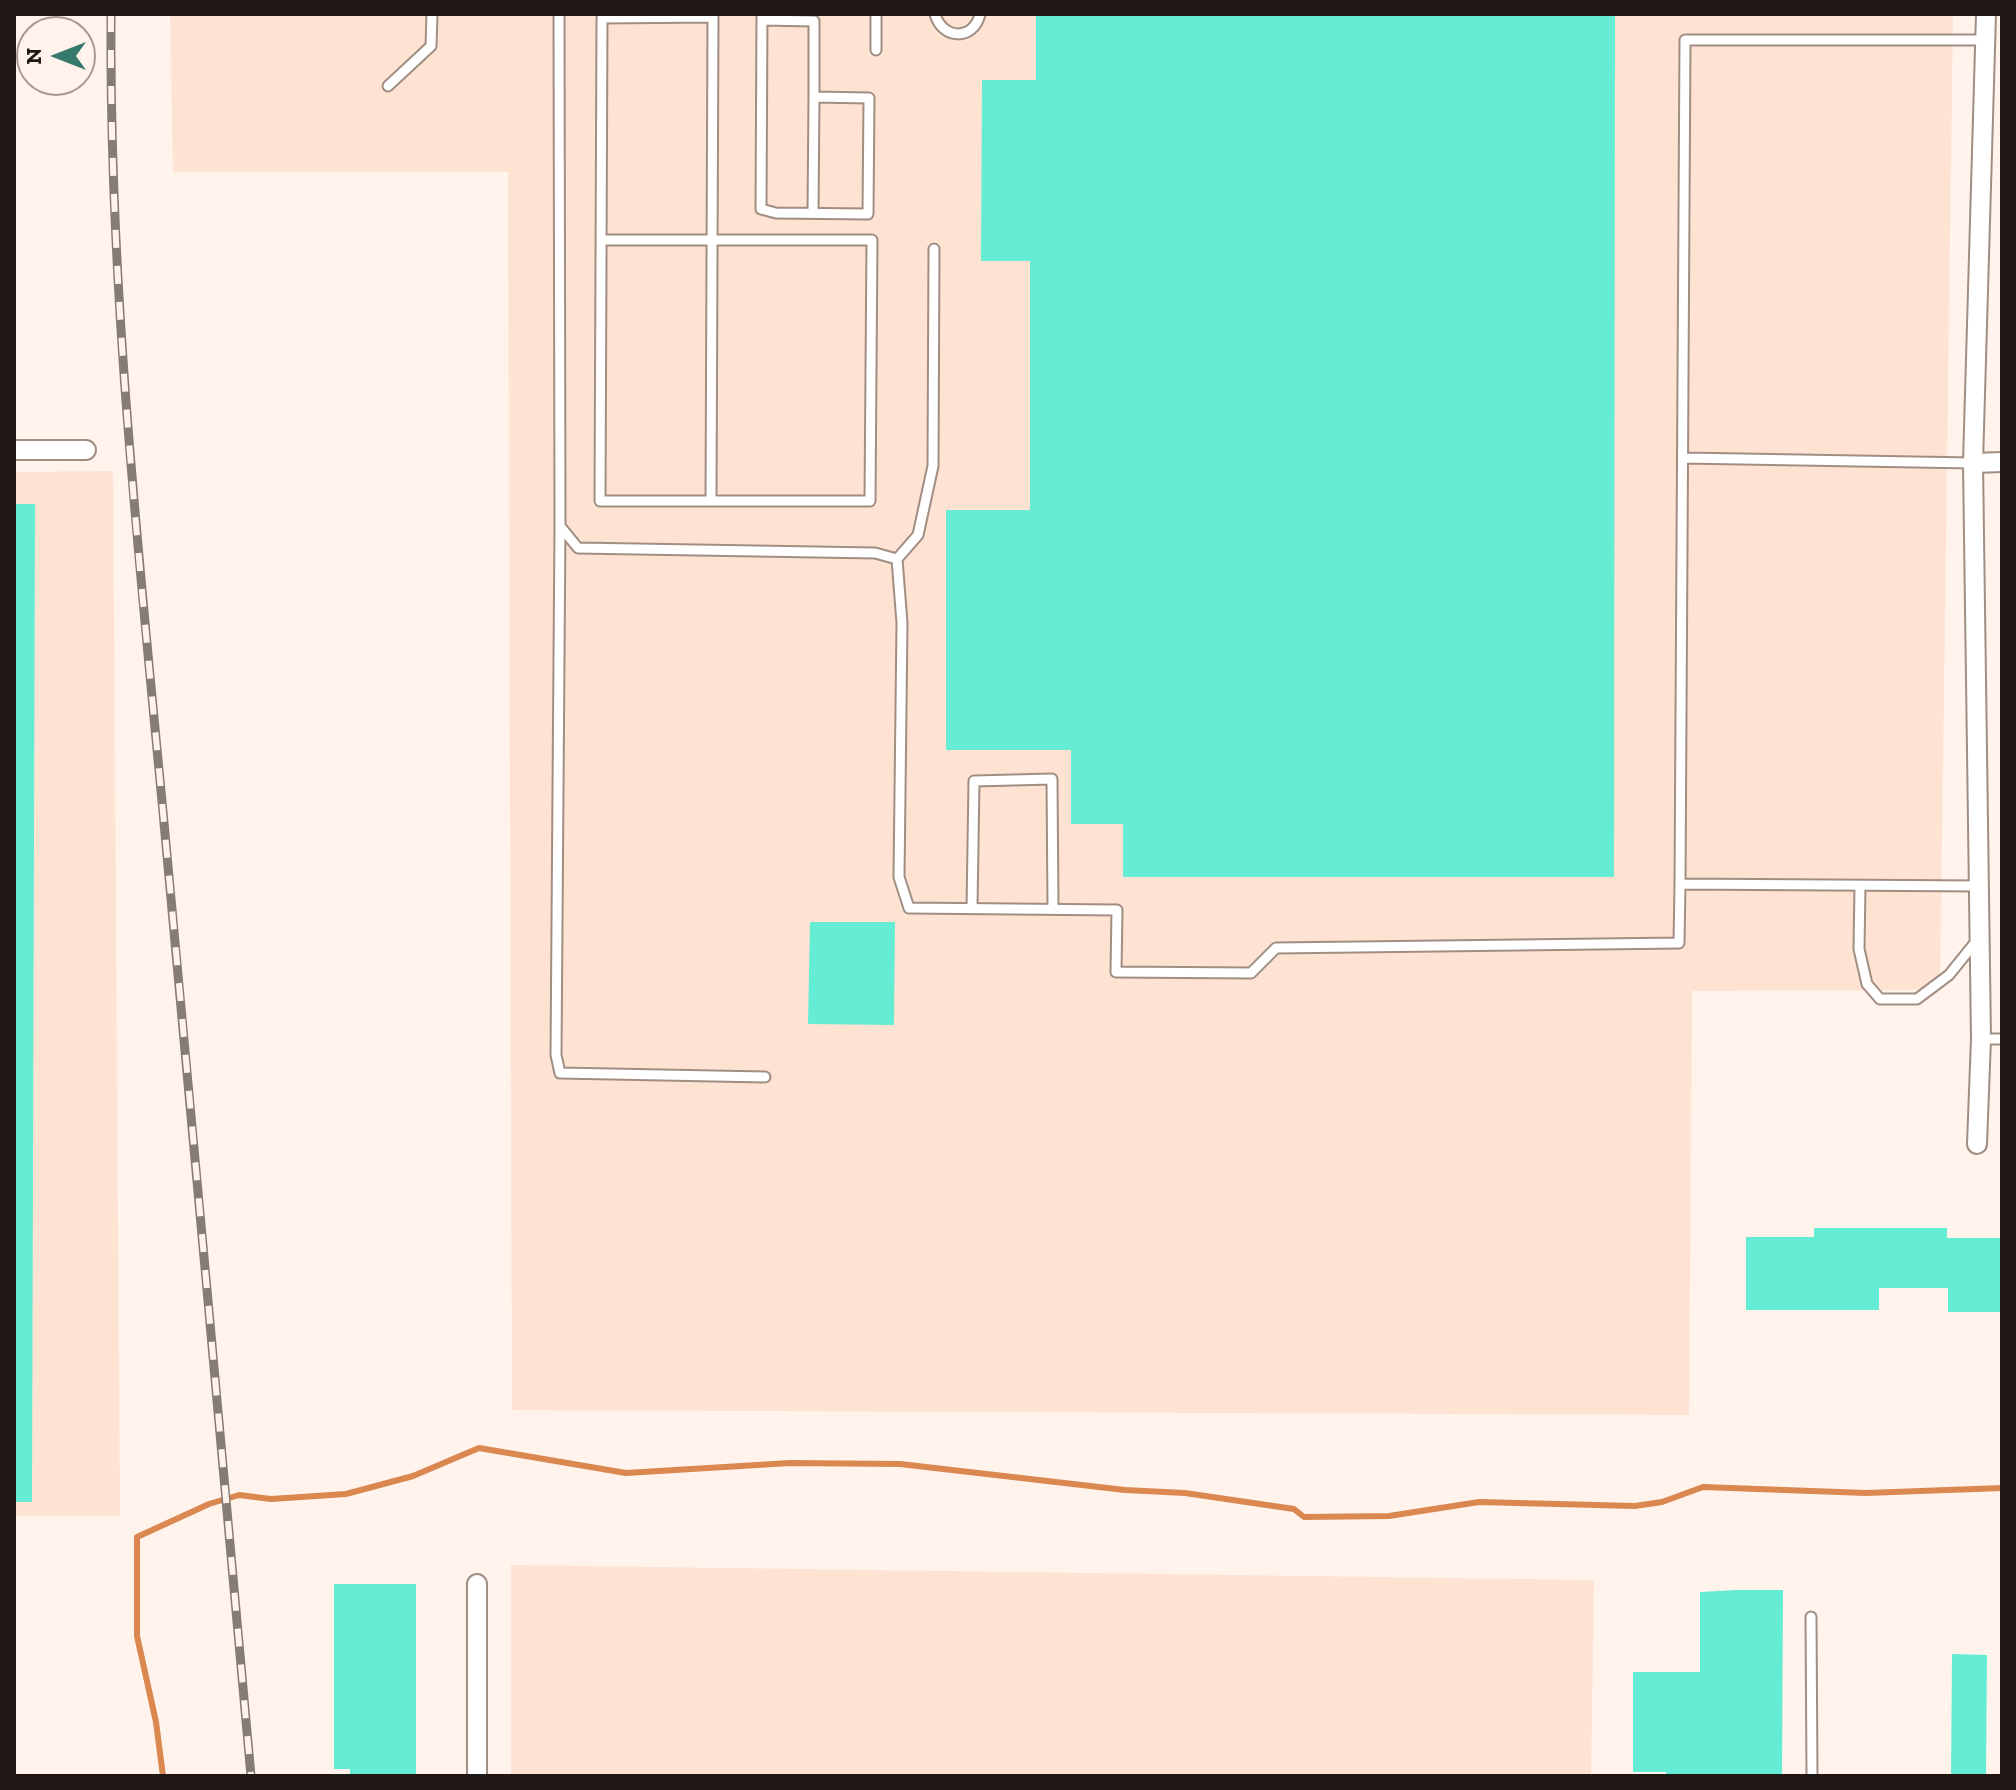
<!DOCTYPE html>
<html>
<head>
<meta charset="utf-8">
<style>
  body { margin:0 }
  #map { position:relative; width:2016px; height:1790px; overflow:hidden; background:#fff3ec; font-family:"Zilla Slab",serif }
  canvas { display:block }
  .frame { position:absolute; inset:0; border:16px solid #1e1713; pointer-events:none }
  .north { position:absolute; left:16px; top:16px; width:80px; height:80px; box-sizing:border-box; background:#fff3ec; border:2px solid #a59b95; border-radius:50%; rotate:270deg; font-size:22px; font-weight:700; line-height:32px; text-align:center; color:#1e1713 }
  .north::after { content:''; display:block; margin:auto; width:28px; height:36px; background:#35796d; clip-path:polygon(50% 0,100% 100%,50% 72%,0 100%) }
</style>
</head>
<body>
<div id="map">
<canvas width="2016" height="1790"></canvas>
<div class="frame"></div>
<div class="north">N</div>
</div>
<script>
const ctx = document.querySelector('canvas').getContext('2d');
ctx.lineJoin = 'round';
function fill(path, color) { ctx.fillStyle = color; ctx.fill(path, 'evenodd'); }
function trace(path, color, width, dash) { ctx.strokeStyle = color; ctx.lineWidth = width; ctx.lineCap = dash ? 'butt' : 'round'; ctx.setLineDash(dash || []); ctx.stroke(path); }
const built = new Path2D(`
  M 170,14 L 1953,14 L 1940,990 L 1692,991 L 1689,1415 L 512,1410 L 508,172 L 173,172 Z
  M 113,471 L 120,1516 L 14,1516 L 14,472 Z
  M 511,1565 L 1594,1580 L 1591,1776 L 511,1776 Z`);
const stream = new Path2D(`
  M 163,1776 L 156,1722 L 137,1636 L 137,1537 L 209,1504 L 239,1495 L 271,1499 L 346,1494 L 413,1476 L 479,1448 L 626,1473 L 790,1463 L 900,1464 L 1125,1490 L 1185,1493 L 1294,1509 L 1304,1517 L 1389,1516 L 1479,1502 L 1635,1506 L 1662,1502 L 1703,1487 L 1866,1493 L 2002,1488`);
const building = new Path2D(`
  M 1036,14 L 1615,14 L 1614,877 L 1123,877 L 1123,824 L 1071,824 L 1071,750 L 946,750 L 946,510 L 1030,510 L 1030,261 L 981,261 L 982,80 L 1036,80 Z
  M 14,504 L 35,504 L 32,1502 L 14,1502 Z
  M 810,922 L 895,922 L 894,1025 L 808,1024 Z
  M 1814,1228 L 1947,1228 L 1947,1238 L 2002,1238 L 2002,1312 L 1948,1312 L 1948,1288 L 1879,1288 L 1879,1310 L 1746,1310 L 1746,1237 L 1814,1237 Z
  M 334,1584 L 416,1584 L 416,1776 L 350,1776 L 350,1769 L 334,1769 Z
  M 1736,1590 L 1783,1590 L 1782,1776 L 1666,1776 L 1666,1772 L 1633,1772 L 1633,1672 L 1700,1672 L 1700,1592 Z
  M 1952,1654 L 1987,1655 L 1986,1776 L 1951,1776 Z`);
const service = new Path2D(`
  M 559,14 L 560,526 L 578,548 L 875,553 L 897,559 L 902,623 L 899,877 L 909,908 L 1117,910 L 1116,972 L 1251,973 L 1276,948 L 1679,943 L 1680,884
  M 762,14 L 761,209 L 776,213 L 868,214 L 869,98 L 814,97 L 813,213
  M 876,14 L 876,50
  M 935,14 C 942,40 974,41 980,14
  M 762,20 L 814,21 L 814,97
  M 388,86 L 431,46 L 432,14
  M 601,240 L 872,240 L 870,501 C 780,501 690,501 600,501 L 602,18 L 713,17 L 711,501
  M 1684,458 L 1973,463
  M 560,526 L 556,1055 L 560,1073 L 765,1077
  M 897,559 L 918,535 L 933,466 L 934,249
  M 1860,886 L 1859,949 L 1867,984 L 1880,999 L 1917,999 L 1949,975 L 1978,939
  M 1979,886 L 1680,884 L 1685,40 L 1986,40
  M 972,908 L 974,781 L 1052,779 L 1053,908
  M 1981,1039 L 2002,1039
  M 1811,1617 L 1812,1776`);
const minor = new Path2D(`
  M 14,450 L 86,450
  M 1973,463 L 2002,462
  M 1977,1144 L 1981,1039 L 1973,463 L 1986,14
  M 477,1776 L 477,1584`);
const rail = new Path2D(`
  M 111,14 C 109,280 138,547 163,812 C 193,1133 222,1455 251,1776`);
fill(built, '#fee3d3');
trace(stream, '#da8850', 6);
fill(building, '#65ecd4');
trace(service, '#a08e83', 13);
trace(minor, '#a08e83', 22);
trace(service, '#fff', 9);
trace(minor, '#fff', 18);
trace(rail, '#857c77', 9);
trace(rail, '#fff3ec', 6, [18]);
</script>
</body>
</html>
